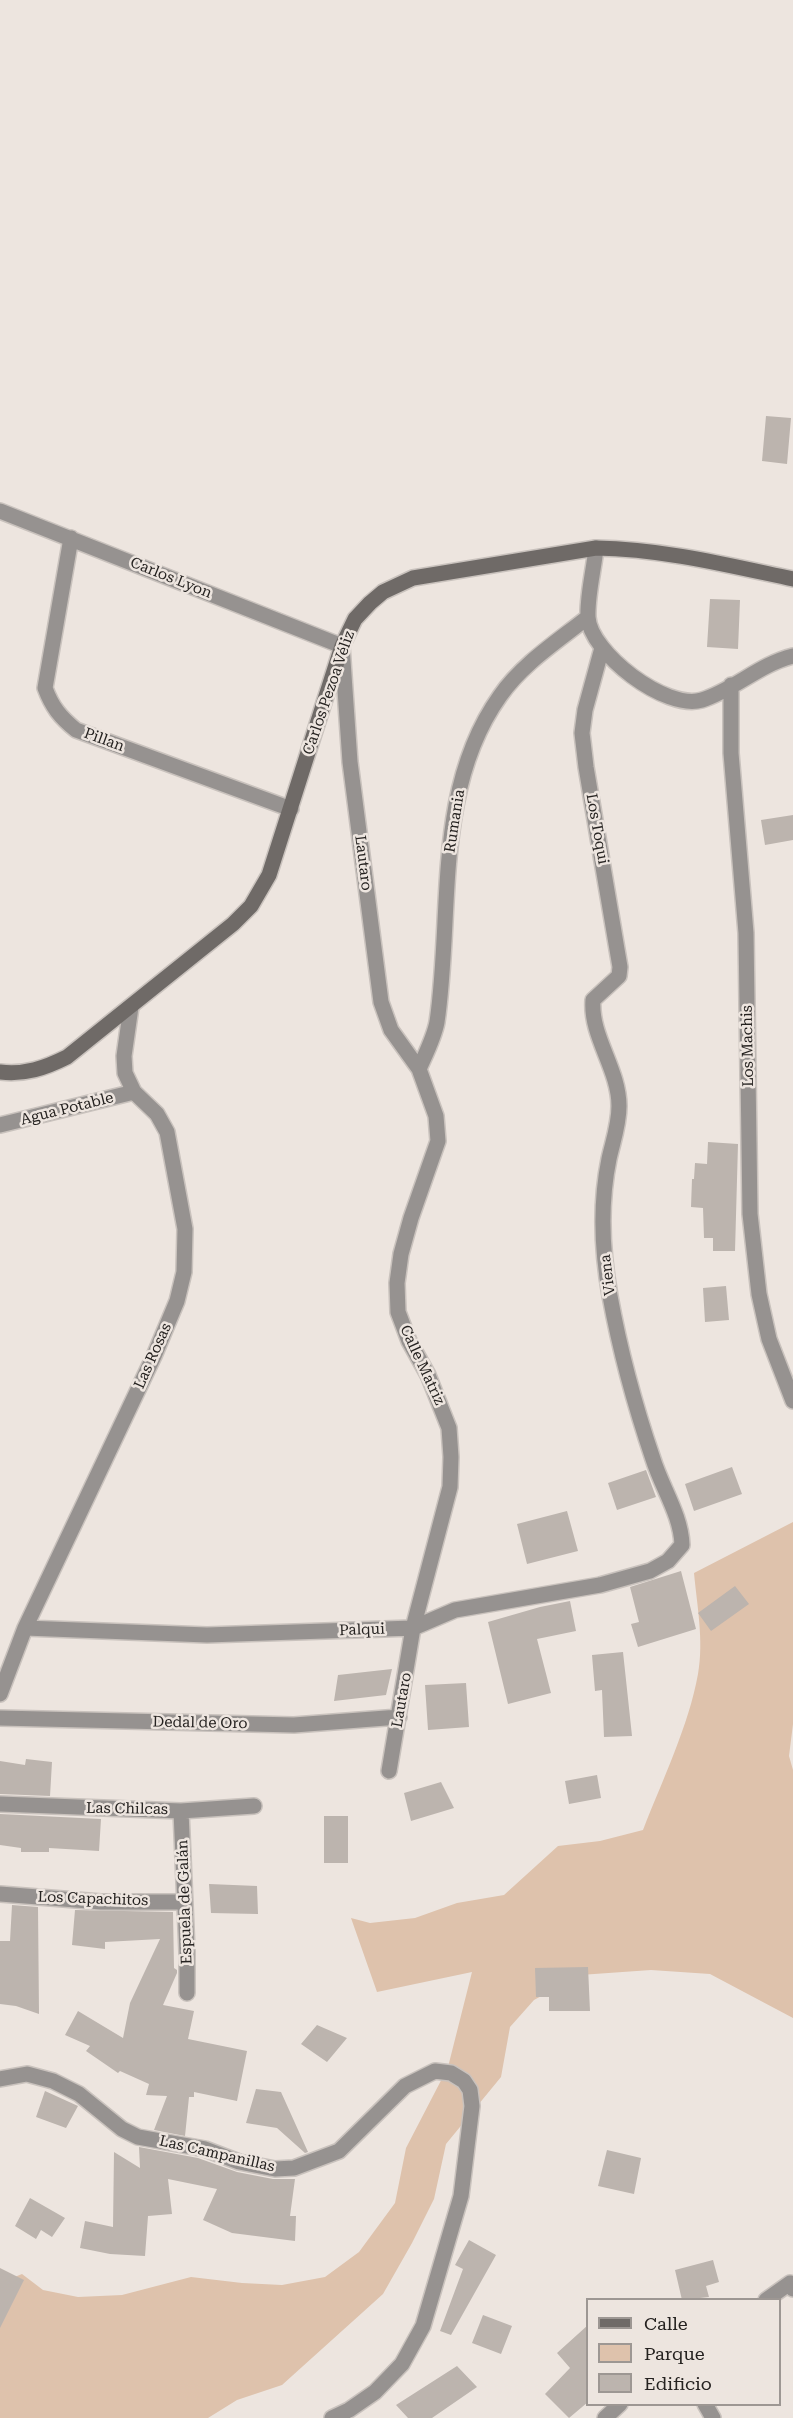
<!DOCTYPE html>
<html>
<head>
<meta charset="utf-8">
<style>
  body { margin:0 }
  #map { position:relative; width:793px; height:2418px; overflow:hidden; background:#ede5df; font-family:"Roboto Serif",serif }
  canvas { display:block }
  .legend { position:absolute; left:586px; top:2298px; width:195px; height:108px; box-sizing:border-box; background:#ede5df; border:2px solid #9d9793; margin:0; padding:8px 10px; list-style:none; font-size:18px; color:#252220 }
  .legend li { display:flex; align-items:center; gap:12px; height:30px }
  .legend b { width:30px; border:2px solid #9d9793 }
</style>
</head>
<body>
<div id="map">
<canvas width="793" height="2418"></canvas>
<ul class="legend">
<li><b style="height:8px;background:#6f6a67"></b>Calle</li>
<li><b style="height:16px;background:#dec2ac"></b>Parque</li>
<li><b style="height:16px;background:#bcb4ae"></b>Edificio</li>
</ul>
</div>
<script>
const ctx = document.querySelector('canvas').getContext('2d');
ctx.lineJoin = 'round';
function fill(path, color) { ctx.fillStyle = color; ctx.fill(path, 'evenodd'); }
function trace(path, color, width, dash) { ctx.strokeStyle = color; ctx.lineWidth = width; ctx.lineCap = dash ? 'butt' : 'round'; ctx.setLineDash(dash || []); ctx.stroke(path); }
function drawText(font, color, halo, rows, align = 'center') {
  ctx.font = font + ' "Roboto Serif",serif'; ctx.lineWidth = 5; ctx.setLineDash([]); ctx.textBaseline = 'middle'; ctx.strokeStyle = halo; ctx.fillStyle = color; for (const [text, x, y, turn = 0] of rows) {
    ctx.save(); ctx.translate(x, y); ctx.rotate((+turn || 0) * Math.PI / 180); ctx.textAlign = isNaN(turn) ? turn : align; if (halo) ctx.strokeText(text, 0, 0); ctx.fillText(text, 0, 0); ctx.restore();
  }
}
const green = new Path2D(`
  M 793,1522 L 793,1724 L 789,1756 L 793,1770 L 793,2018 L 710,1974 L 651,1970 L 580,1975 L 534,2000 L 510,2027 L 501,2077 L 446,2144 L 434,2199 L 412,2243 L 383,2294 L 282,2385 L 237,2400 L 208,2418 L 0,2418 L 0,2283 L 22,2274 L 43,2290 L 78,2297 L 122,2295 L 191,2277 L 242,2283 L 282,2285 L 325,2277 L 359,2252 L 395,2203 L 406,2148 L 448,2067 L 472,1972 L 377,1992 L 351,1918 L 370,1923 L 415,1918 L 457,1903 L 504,1895 L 558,1846 L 600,1841 L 643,1830 C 662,1781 689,1725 698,1674 C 704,1641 697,1605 694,1573 Z`);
const building = new Path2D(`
  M 766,416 L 791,418 L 787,464 L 762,461 Z
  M 710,599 L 740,600 L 738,649 L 707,647 Z
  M 793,815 L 793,840 L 765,845 L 761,820 Z
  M 708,1142 L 738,1144 L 735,1251 L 713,1251 L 713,1238 L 704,1238 L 703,1208 L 691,1207 L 692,1179 L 694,1179 L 695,1163 L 707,1164 Z
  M 726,1286 L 729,1320 L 705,1322 L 703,1288 Z
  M 732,1467 L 742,1494 L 694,1511 L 685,1484 Z
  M 646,1470 L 656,1497 L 617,1510 L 608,1483 Z
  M 567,1511 L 578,1551 L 527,1564 L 517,1524 Z
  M 681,1571 L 696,1629 L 638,1647 L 631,1624 L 639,1622 L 630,1587 Z
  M 735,1586 L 749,1604 L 711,1631 L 698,1613 Z
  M 570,1601 L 576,1631 L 537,1639 L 551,1693 L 508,1704 L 488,1622 L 540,1607 Z
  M 623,1652 L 632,1736 L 604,1737 L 602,1690 L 595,1691 L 592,1655 Z
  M 392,1669 L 386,1695 L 334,1701 L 338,1675 Z
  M 466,1683 L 469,1727 L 428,1730 L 425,1685 Z
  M 26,1759 L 52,1762 L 50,1796 L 0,1794 L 0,1761 L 25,1765 Z
  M 597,1775 L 601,1798 L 569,1804 L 565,1781 Z
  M 441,1782 L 454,1808 L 411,1821 L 404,1793 Z
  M 0,1814 L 101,1819 L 99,1851 L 49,1848 L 49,1852 L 21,1852 L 21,1848 L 0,1845 Z
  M 324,1816 L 348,1816 L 348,1863 L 324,1863 Z
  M 209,1884 L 257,1886 L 258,1914 L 211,1913 Z
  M 12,1905 L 38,1907 L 39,2014 L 16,2006 L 0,2004 L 0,1941 L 10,1941 Z
  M 75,1910 L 173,1912 L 174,1968 L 177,1970 L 177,1973 L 163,2005 L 194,2011 L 188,2039 L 247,2051 L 237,2101 L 194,2092 L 194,2097 L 189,2097 L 185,2136 L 154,2130 L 167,2096 L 146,2095 L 149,2084 L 120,2071 L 118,2073 L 86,2051 L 90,2046 L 65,2035 L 78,2011 L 123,2038 L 130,2003 L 160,1939 L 105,1942 L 105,1949 L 72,1945 Z
  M 588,1967 L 590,2011 L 549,2011 L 549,1997 L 536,1997 L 535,1968 Z
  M 317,2025 L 347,2038 L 327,2062 L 301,2044 Z
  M 256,2089 L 281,2092 L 308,2152 L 305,2153 L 277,2128 L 246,2123 Z
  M 45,2091 L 78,2106 L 66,2128 L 36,2117 Z
  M 139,2147 L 198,2158 L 237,2172 L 273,2179 L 295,2179 L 290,2216 L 296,2216 L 295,2241 L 232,2233 L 203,2220 L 217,2189 L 168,2179 L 172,2214 L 148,2216 L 145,2256 L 110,2254 L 80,2248 L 85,2221 L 113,2227 L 114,2152 L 140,2168 Z
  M 607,2150 L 641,2158 L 634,2194 L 598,2186 Z
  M 30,2198 L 65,2218 L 52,2237 L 41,2230 L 36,2239 L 15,2226 Z
  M 469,2240 L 496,2255 L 451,2335 L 440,2331 L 463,2269 L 455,2265 Z
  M 713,2260 L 719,2282 L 706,2286 L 709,2297 L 682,2300 L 675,2270 Z
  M 0,2268 L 24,2280 L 0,2328 Z
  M 483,2315 L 512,2326 L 501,2354 L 472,2343 Z
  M 588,2325 L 588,2402 L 569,2418 L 545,2394 L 570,2368 L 557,2353 Z
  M 457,2366 L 477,2387 L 432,2418 L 408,2418 L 396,2405 Z`);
const street = new Path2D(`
  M 0,511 L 342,646 L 350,762 L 381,1002 L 391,1030 L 419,1069 L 436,1116 L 438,1141 L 411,1218 L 401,1254 L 397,1283 L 398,1312 L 409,1341 L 428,1375 L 449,1428 L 451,1457 L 450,1487 L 413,1628 L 389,1771
  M 71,538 L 45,688 C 52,707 60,717 76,730 L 291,809
  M 596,548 C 594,569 587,596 588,617 C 590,653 666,711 702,700 C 734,690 760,664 793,656
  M 731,685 L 731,753 L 746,933 L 750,1214 L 759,1294 L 769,1339 L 793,1401
  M 419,1069 C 425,1055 434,1038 437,1022 C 453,914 433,790 500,696 C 522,664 558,641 588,617
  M 0,1125 L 134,1092
  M 25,1628 L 207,1635 L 413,1628 L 455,1610 L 600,1585 L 650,1571 L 668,1561 L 682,1545 C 681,1515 662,1488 653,1459 C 635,1406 620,1351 610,1296 C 602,1252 600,1203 609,1159 C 613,1141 619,1125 619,1106 C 619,1069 590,1036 593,1000 L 619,976 L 620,967 L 586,767 L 582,733 L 585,710 L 602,648
  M 0,1694 L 25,1628 L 154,1356 L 177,1301 L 184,1272 L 185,1229 L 167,1132 L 157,1114 L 134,1092 L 125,1073 L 124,1056 L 131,1007
  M 0,1718 L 294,1725 L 399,1717
  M 0,1804 L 181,1811 L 254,1806
  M 181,1811 L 187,1952 L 187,1993
  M 0,1894 L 101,1902 L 185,1902
  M 0,2079 L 27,2074 L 53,2081 L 79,2094 L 122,2129 L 138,2137 L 205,2149 L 239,2162 L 275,2169 L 294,2168 L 339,2151 L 405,2086 L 435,2071 L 451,2073 L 464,2081 L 470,2090 L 472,2106 L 461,2196 L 423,2326 L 402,2364 L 375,2392 L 349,2410 L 332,2418
  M 766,2300 L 790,2283 L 793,2289
  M 705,2404 L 713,2418
  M 605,2418 L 620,2404`);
const secondary = new Path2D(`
  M 0,1072 C 25,1075 45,1068 67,1057 L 233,924 L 251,906 L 269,875 L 342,646 L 355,619 L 370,603 L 383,592 L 413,578 L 596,548 C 663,549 727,565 793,579`);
const streetNames = [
  ["Carlos Lyon",171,578,22],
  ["Carlos Pezoa Véliz",329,693,-71],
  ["Pillan",104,740,20],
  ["Rumania",455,821,-81],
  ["Los Toqui",597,829,80],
  ["Lautaro",363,863,83],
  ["Los Machis",748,1046,-91],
  ["Agua Potable",67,1109,-14],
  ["Viena",608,1275,-97],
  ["Las Rosas",153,1356,-66],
  ["Calle Matriz",422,1365,65],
  ["Palqui",362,1630,-2],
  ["Lautaro",402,1700,-80],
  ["Dedal de Oro",200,1723,1],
  ["Las Chilcas",127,1809,1],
  ["Los Capachitos",93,1899,2],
  ["Espuela de Galán",185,1902,-92],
  ["Las Campanillas",217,2154,13]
];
fill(green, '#dec2ac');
fill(building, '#bcb4ae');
trace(street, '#c9c2bd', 18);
trace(secondary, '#c9c2bd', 18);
trace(street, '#969290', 15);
trace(secondary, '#6f6a67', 15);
drawText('15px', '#252220', '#ede5df', streetNames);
</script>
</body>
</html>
